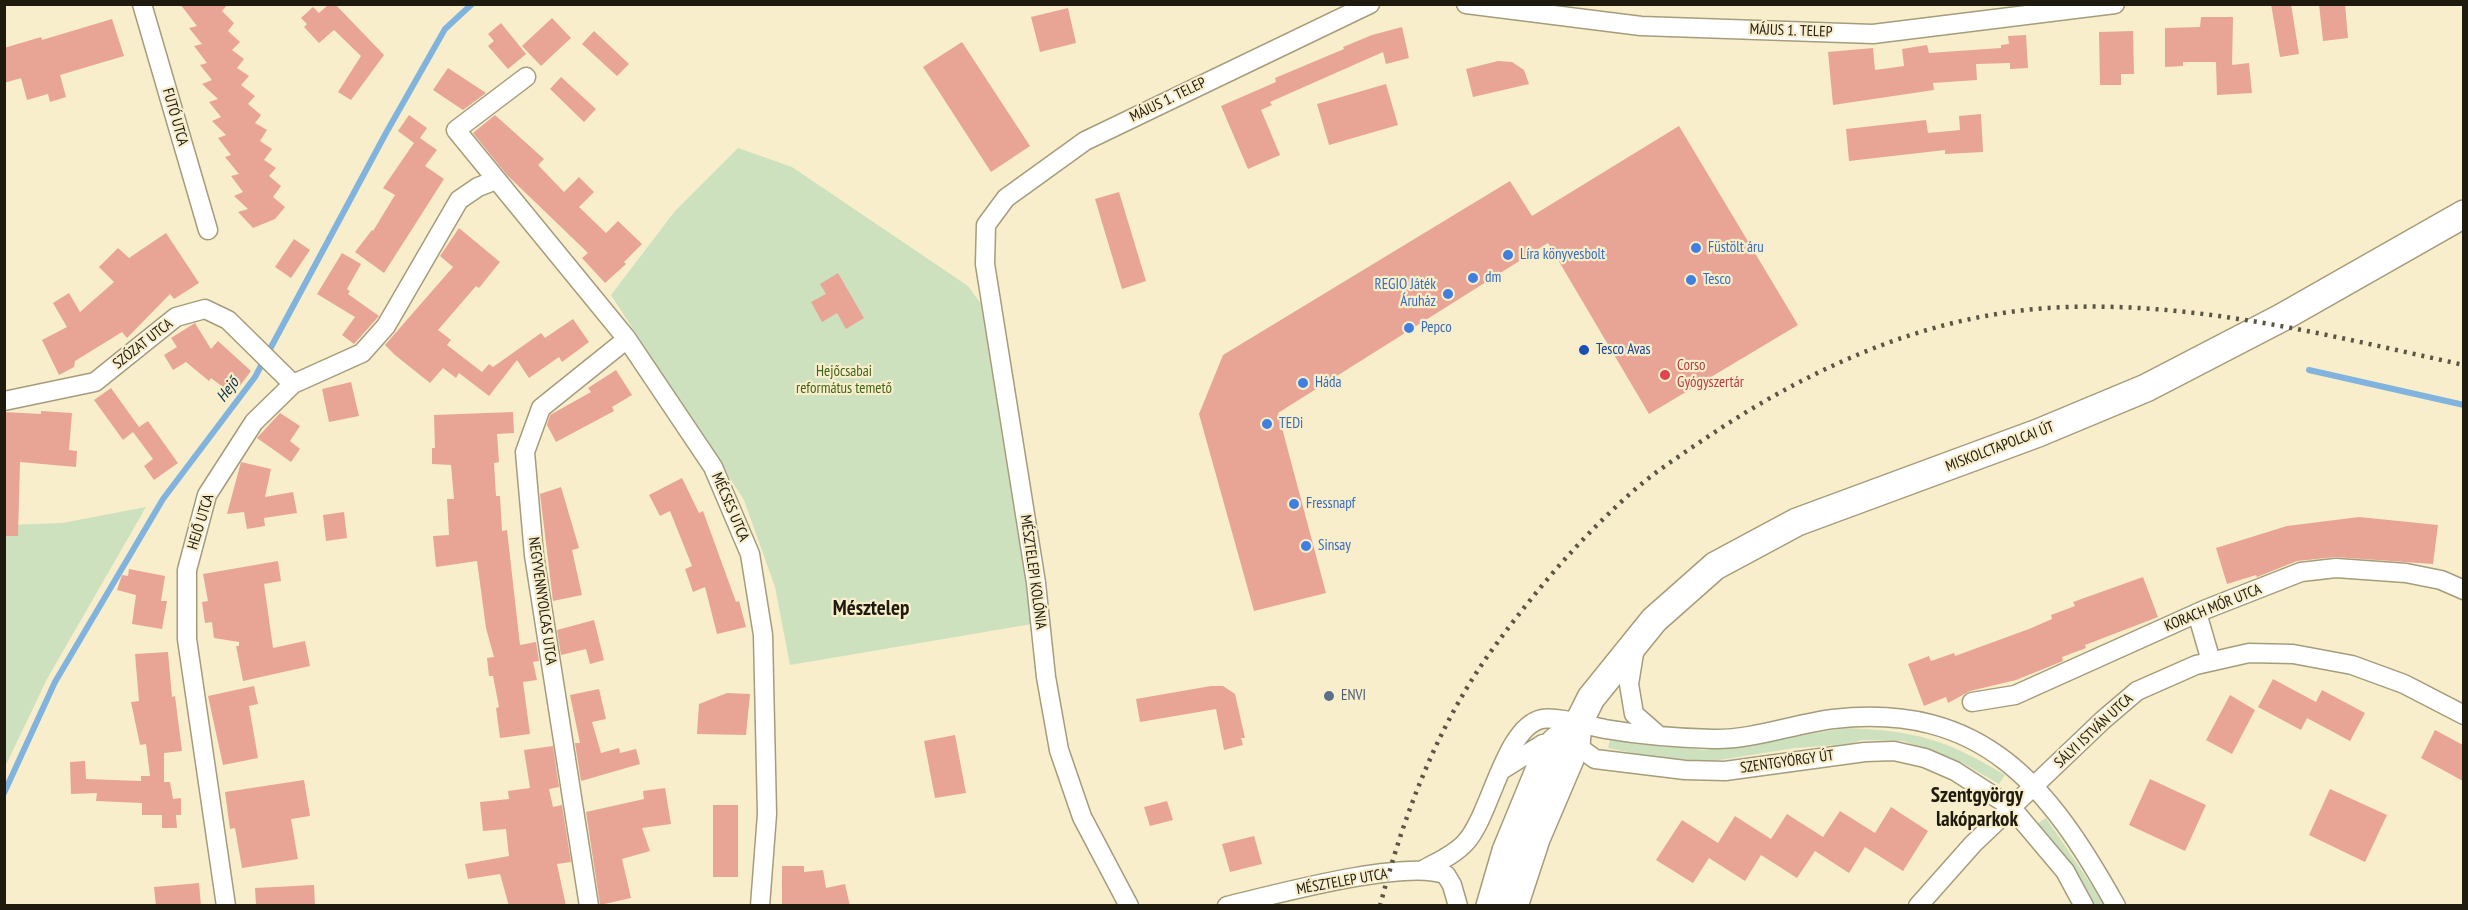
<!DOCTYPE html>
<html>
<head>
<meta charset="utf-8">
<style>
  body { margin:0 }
  #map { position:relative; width:2468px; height:910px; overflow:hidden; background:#f8eecc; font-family:"PT Sans Narrow",sans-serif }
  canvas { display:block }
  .frame { position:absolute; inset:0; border:6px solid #1e1a0e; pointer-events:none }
</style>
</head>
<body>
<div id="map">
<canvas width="2468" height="910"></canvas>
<div class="frame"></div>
</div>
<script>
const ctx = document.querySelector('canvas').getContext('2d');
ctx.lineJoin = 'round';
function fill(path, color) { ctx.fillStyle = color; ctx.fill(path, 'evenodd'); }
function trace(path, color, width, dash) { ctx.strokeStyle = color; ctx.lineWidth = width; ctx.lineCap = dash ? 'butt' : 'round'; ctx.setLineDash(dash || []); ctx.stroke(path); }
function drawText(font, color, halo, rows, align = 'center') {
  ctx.font = font + ' "PT Sans Narrow",sans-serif'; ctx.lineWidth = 4.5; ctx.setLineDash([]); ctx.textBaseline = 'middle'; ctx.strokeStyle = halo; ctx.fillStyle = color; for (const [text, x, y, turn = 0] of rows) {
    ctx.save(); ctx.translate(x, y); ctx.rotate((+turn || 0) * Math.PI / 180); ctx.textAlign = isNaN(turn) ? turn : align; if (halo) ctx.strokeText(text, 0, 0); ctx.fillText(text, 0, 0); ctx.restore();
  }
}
const green = new Path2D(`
  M 738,148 L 792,167 L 968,286 L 981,304 L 1032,624 L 790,665 L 775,587 L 744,500 L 611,295 L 675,211 Z
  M 146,507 L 47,679 L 5,767 L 5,525 L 62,523 Z
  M 1847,728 C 1917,731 1945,739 2005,775 L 1999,784 L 1961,762 L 1903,741 L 1862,740 L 1851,744 L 1795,748 L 1707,762 L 1647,756 L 1608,748 L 1611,736 L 1704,750 Z
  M 2046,818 L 2105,905 L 2094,905 L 2072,869 L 2038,823 Z`);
const stream = new Path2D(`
  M 2309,370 L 2464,405
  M 4,793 L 55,682 L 163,499 L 255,377 L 386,133 L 445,29 L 472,4`);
const building = new Path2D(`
  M 180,4 L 228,4 L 222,11 L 234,23 L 228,31 L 240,42 L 232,50 L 244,59 L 237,68 L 249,76 L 241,85 L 255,96 L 248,104 L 261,115 L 255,123 L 267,130 L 260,141 L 272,149 L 264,160 L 276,168 L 269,176 L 281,186 L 273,197 L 285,207 L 275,219 L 253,228 L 238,212 L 248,209 L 234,196 L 243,192 L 231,176 L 239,174 L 225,157 L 231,155 L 218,138 L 226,135 L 212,121 L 221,117 L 209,102 L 218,99 L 202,84 L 212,80 L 200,65 L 207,63 L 194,46 L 202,44 L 189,28 L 197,26 Z
  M 329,4 L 335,4 L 384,55 L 351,100 L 338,92 L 361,56 L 334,30 L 319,43 L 304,27 L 307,24 L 301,18 L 313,7 L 319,13 Z
  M 2271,4 L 2291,4 L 2299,54 L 2280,57 Z
  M 2319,4 L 2345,4 L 2348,38 L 2323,41 Z
  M 1068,8 L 1076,43 L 1040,52 L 1031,17 Z
  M 2201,17 L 2233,17 L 2232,65 L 2249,63 L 2252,93 L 2217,95 L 2216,62 L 2183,62 L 2183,66 L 2165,67 L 2165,28 L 2200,27 Z
  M 552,18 L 571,38 L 541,66 L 522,46 Z
  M 112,19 L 124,56 L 60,75 L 66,97 L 50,102 L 48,94 L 27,100 L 21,78 L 4,83 L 4,48 L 41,37 L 42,40 Z
  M 501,23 L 526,54 L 508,69 L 488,46 L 494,41 L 488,34 Z
  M 1402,27 L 1409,58 L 1386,64 L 1383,52 L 1270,102 L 1272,105 L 1261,110 L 1280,155 L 1248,169 L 1221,106 L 1276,82 L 1275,78 L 1344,49 L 1343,47 L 1372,35 Z
  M 594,31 L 629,64 L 617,76 L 582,44 Z
  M 2133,31 L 2134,74 L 2121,74 L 2121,85 L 2100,85 L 2099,32 Z
  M 2026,35 L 2028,68 L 2010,69 L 2010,63 L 1976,64 L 1977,80 L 1933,83 L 1934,90 L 1833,105 L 1828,52 L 1873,48 L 1875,70 L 1904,66 L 1902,49 L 1927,45 L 1929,53 L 2001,48 L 2001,45 L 2009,44 L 2008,36 Z
  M 962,42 L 1030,146 L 991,172 L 923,67 Z
  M 1498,61 L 1512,62 L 1524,70 L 1529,84 L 1473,97 L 1466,69 Z
  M 448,68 L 486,93 L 463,110 L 433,90 Z
  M 561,77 L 596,109 L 584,122 L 550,89 Z
  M 1386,84 L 1398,125 L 1329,145 L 1317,104 Z
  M 1981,114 L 1983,152 L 1945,154 L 1945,150 L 1849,161 L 1846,129 L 1926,120 L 1928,133 L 1960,130 L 1959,116 Z
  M 409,115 L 427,128 L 420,138 L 437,150 L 425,166 L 444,179 L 384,273 L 355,252 L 372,230 L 373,231 L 395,195 L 383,188 L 414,143 L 398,131 Z
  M 495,115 L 544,159 L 538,165 L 564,192 L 579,177 L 594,192 L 579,207 L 606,233 L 618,221 L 642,244 L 624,262 L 626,264 L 605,283 L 582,258 L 588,253 L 507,175 L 473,133 Z
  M 1679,126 L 1798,325 L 1649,414 L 1548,243 L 1278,413 L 1326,593 L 1254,611 L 1199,414 L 1223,355 L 1510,181 L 1532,216 Z
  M 1119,192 L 1146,281 L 1122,289 L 1095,199 Z
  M 459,228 L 500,262 L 479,288 L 476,286 L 438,330 L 451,340 L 447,345 L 482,372 L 489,364 L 493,367 L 541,333 L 545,338 L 573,319 L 589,342 L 562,362 L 559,357 L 529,378 L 517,360 L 489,396 L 459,373 L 456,378 L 443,368 L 430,383 L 395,355 L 385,345 L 453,267 L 440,256 Z
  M 166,233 L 199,283 L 174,299 L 170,294 L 127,338 L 122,332 L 75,361 L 74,367 L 59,375 L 42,340 L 67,327 L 53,303 L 69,293 L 80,312 L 114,282 L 99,267 L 118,248 L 129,258 Z
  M 294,239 L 310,250 L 291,278 L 275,267 Z
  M 342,253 L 361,264 L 347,289 L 350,291 L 348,294 L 379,316 L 354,344 L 342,335 L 355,317 L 317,294 Z
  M 838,273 L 864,318 L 846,329 L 837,313 L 822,322 L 811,302 L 826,294 L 820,284 Z
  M 195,323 L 211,349 L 218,341 L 251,371 L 233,395 L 211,378 L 209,381 L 186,362 L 173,370 L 164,355 L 177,347 L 171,338 Z
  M 616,370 L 632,395 L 612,407 L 614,411 L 556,442 L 547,425 L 550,415 L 591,392 L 588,388 Z
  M 351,382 L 359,416 L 329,422 L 322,389 Z
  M 111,388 L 139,427 L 148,421 L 178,463 L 154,480 L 144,466 L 153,459 L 133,432 L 123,440 L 94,400 Z
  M 41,411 L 72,413 L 69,450 L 77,451 L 76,467 L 20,462 L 18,536 L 4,536 L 4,412 L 41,414 Z
  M 513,412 L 514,433 L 497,434 L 499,462 L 494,463 L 496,496 L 500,496 L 502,531 L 507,530 L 520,645 L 536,642 L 539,661 L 533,662 L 537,680 L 523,682 L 530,734 L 500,738 L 496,708 L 499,707 L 493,676 L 489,676 L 487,658 L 494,657 L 486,628 L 477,561 L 436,567 L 433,536 L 449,535 L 447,499 L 454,499 L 451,465 L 432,464 L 432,448 L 435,448 L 434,415 Z
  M 280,413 L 300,426 L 290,441 L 300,449 L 291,462 L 257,438 Z
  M 241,462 L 271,469 L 265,497 L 293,492 L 297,513 L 264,518 L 265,526 L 247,529 L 244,512 L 227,514 Z
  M 682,478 L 699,513 L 703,511 L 736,602 L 739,601 L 746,627 L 717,634 L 705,587 L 693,592 L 685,569 L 692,566 L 670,511 L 660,516 L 649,495 Z
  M 561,487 L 579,548 L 572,550 L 582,595 L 553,601 L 540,494 Z
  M 344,512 L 347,538 L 326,541 L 323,515 Z
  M 2359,517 L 2438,525 L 2433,564 L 2335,557 L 2297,561 L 2257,577 L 2256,575 L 2227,584 L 2216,548 L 2287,526 Z
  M 278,561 L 281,581 L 264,584 L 273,648 L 305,641 L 310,666 L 243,681 L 236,646 L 239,646 L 239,642 L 214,638 L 212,622 L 205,623 L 202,602 L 208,601 L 203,574 Z
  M 129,569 L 165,576 L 161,601 L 167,601 L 162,629 L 132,624 L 136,595 L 117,590 L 122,575 L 128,576 Z
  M 2143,577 L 2158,617 L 2085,645 L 2086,648 L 2062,657 L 2063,661 L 2016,680 L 1970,691 L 1948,703 L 1946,697 L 1924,706 L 1908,664 L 1929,656 L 1931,661 L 1954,653 L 1955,656 L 2029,629 L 2052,619 L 2051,615 L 2075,606 L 2073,602 Z
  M 594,620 L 604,660 L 590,664 L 586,649 L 561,655 L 557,630 Z
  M 168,652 L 172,697 L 175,696 L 182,751 L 164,753 L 164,782 L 170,782 L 173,799 L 181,798 L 181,815 L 176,815 L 177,828 L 162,828 L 162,815 L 142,815 L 142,803 L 96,801 L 97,793 L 71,794 L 70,762 L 85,761 L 86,779 L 141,781 L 141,776 L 150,776 L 146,744 L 140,745 L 131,702 L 139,701 L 135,654 Z
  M 2273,679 L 2316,702 L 2322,690 L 2365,713 L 2350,741 L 2307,718 L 2301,730 L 2258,707 Z
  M 254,686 L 258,704 L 249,706 L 258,758 L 223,765 L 208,696 Z
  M 1211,686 L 1223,686 L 1235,694 L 1245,738 L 1241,738 L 1243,745 L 1224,750 L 1216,709 L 1140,722 L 1136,699 Z
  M 599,689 L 606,719 L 592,722 L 601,753 L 619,748 L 620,753 L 636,749 L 640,764 L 581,781 L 575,743 L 580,743 L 570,695 Z
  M 727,693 L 750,694 L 746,735 L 697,734 L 699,704 Z
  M 2230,695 L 2255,710 L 2232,754 L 2206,740 Z
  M 2435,730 L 2463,745 L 2463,781 L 2421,758 Z
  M 955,735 L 966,793 L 935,798 L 924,741 Z
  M 553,746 L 559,787 L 549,789 L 553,807 L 562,805 L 571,862 L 557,864 L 566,906 L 509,906 L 500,874 L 468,879 L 465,864 L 509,856 L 506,829 L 483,831 L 480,802 L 509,799 L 508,791 L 530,788 L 524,750 Z
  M 2150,779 L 2206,805 L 2185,851 L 2129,825 Z
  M 304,780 L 310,816 L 291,819 L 298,859 L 242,868 L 235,828 L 230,829 L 225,792 Z
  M 665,788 L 671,824 L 642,828 L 650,851 L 622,859 L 631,898 L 600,905 L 586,812 L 644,799 L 643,791 Z
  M 2330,789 L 2387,815 L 2365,862 L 2309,835 Z
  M 1167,801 L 1173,820 L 1150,826 L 1144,807 Z
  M 713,805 L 738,805 L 738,877 L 713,877 Z
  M 1891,807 L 1928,831 L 1903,871 L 1865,847 L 1849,873 L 1815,851 L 1797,878 L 1761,855 L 1745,881 L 1709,858 L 1693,883 L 1656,860 L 1682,820 L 1718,843 L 1735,816 L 1771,839 L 1787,814 L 1823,837 L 1840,811 L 1875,833 Z
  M 1254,836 L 1262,864 L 1230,872 L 1222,844 Z
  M 782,866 L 804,866 L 804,872 L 823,870 L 826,888 L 845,884 L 850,906 L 782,906 Z
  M 199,883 L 201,906 L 156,906 L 154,887 Z
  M 314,885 L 315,906 L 256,905 L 255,888 Z`);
const street = new Path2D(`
  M 142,4 L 208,230
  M 1466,4 L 1641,26 L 1873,34 L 2115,4
  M 526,77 L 456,130 L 627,339 L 713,467 L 750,554 L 763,635 L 767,814 L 760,906
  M 4,401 L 95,382 L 176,317 L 205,309 L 228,320 L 293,384
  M 2197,613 L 2211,661
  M 1635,647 L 1629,684 L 1634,714 L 1658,735
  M 1972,702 L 2015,695 L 2204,610 L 2301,572 L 2336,568 L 2406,573 L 2441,580 L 2464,590
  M 1503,769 L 1543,744 L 1555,742 L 1576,745 L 1595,759 L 1685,770 L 1725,771 L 1865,752 L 1894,751 L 1925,758 L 1955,771 L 2011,807 L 2065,871 L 2084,906
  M 1423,870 C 1437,862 1454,855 1465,843 C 1491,816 1504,727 1542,719 C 1557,716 1589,726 1605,729 C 1640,735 1677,738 1713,739 C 1753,740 1793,724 1833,719 C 1983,702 2049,786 2116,906
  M 226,906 L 187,639 L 187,570 L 207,495 L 254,422 L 293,384 L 362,353 L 386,326 L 459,200 L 478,187 L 496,180
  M 589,906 L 534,555 L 525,452 L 541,408 L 627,339
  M 1129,906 L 1082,817 L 1059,750 L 1046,677 L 1036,583 L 985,264 L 986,225 L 1006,198 L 1085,141 L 1370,4
  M 1227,906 C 1273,895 1408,858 1446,875 L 1452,885 L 1458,906
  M 1918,906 L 1973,844 L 2103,720 L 2137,691 L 2196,665 L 2249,653 L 2293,654 L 2352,665 L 2404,684 L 2464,715`);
const secondary = new Path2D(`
  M 1490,906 L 1506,851 L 1541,766 L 1555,742 L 1578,724
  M 1514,906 L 1536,839 L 1576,745 L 1578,724 L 1591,698 L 1654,620 L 1715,566 L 1797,522 L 2038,433 L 2146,388 L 2281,318 L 2464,214`);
const rail = new Path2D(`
  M 1380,906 C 1403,817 1436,729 1489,654 C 1531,596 1578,540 1631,493 C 1653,473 1678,457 1703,440 C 1806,370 1921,317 2047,308 C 2188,299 2327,335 2464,365`);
const markers = [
  [1696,248,6,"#3f7fe0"],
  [1508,255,6,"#3f7fe0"],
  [1473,278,6,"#3f7fe0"],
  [1691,280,6,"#3f7fe0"],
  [1448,294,6,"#3f7fe0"],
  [1409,328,6,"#3f7fe0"],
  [1584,350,6,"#1a4fb4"],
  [1665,375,6,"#e0444e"],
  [1303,383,6,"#3f7fe0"],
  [1267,424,6,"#3f7fe0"],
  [1294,504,6,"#3f7fe0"],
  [1306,546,6,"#3f7fe0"],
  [1329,696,6,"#5c6f8a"]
];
const streetNames = [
  ["MÁJUS 1. TELEP",1791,31,2],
  ["MÁJUS 1. TELEP",1168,100,-26],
  ["FUTÓ UTCA",175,117,74],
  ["SZÓZAT UTCA",143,344,-38],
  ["MISKOLCTAPOLCAI ÚT",2000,447,-21],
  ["MÉCSES UTCA",730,507,67],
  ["HEJŐ UTCA",201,522,-73],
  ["MÉSZTELEPI KOLÓNIA",1033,572,82],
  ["NEGYVENNYOLCAS UTCA",542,601,82],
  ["KORACH MÓR UTCA",2213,608,-22],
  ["SÁLYI ISTVÁN UTCA",2094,731,-43],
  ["SZENTGYÖRGY ÚT",1787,762,-8],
  ["MÉSZTELEP UTCA",1342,882,-10]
];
const shopNames = [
  ["Füstölt áru",1708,248],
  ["Líra könyvesbolt",1520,255],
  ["dm",1485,278],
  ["Tesco",1703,280],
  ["REGIO Játék",1436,285,"right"],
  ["Áruház",1436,302,"right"],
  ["Pepco",1421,328],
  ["Háda",1315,383],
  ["TEDi",1279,424],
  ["Fressnapf",1306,504],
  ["Sinsay",1318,546]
];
const transitNames = [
  ["Tesco Avas",1596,350]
];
const healthNames = [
  ["Corso",1677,366],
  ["Gyógyszertár",1677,383]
];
const parkNames = [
  ["Hejőcsabai",844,372],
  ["református temető",844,389]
];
const serviceNames = [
  ["ENVI",1341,696]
];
const waterNames = [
  ["Hejő",228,390,-53]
];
const districtNames = [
  ["Mésztelep",871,609],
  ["Szentgyörgy",1977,796],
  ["lakóparkok",1977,820]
];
fill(green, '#cde1bf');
trace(stream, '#80b3de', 6);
fill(building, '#e8a595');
trace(street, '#a59c7c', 21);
trace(secondary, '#a59c7c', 30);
trace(street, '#fff', 18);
trace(secondary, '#fff', 27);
trace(rail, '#5b5543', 4.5, [3, 6]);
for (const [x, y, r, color] of markers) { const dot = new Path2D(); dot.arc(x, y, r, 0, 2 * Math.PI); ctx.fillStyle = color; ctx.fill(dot); trace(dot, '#f8eecc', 2); }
drawText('15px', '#1e1a0e', '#f8eecc', streetNames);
drawText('15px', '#366cbe', '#f8eecc', shopNames, 'left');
drawText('15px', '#164399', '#f8eecc', transitNames, 'left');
drawText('15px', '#be3a42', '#f8eecc', healthNames, 'left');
drawText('15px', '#3f6417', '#f8eecc', parkNames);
drawText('15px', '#4e5e75', '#f8eecc', serviceNames, 'left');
drawText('italic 16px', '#072f4c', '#f8eecc', waterNames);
drawText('bold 21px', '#1e1a0e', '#f8eecc', districtNames);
</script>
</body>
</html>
